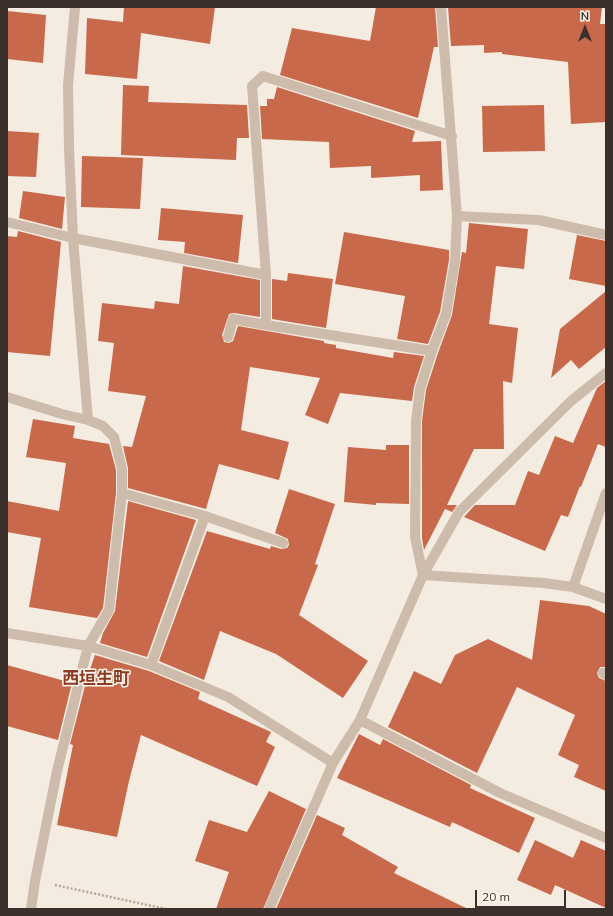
<!DOCTYPE html>
<html>
<head>
<meta charset="utf-8">
<style>
  body { margin:0 }
  #map { position:relative; width:613px; height:916px; overflow:hidden; background:#f4ebe1; font-family:Mulish,sans-serif }
  canvas { display:block }
  .frame { position:absolute; inset:0; border:8px solid #3b302b; pointer-events:none }
  .north { position:absolute; left:565px; top:8px; width:40px; height:40px; -webkit-text-stroke:3px #fbf5ee; paint-order:stroke; rotate:0deg; font-size:11px; font-weight:700; line-height:16px; text-align:center; color:#3b302b }
  .north::after { content:''; display:block; margin:auto; width:14px; height:18px; background:#3b302b; clip-path:polygon(50% 0,100% 100%,50% 72%,0 100%) }
  .scale { position:absolute; left:475px; top:890px; width:91px; height:18px; box-sizing:border-box; border:2px solid #3b302b; border-top:0; padding-left:5px; font-size:12px; line-height:14px; white-space:nowrap; color:#3b302b; -webkit-text-stroke:3px #fbf5ee; paint-order:stroke }
</style>
</head>
<body>
<div id="map">
<canvas width="613" height="916"></canvas>
<div class="frame"></div>
<div class="north">N</div>
<div class="scale">20 m</div>
</div>
<script>
const ctx = document.querySelector('canvas').getContext('2d');
ctx.lineJoin = 'round';
function fill(path, color) { ctx.fillStyle = color; ctx.fill(path, 'evenodd'); }
function trace(path, color, width, dash) { ctx.strokeStyle = color; ctx.lineWidth = width; ctx.lineCap = dash ? 'butt' : 'round'; ctx.setLineDash(dash || []); ctx.stroke(path); }
function drawText(font, color, halo, rows, align = 'center') {
  ctx.font = font + ' Mulish,"Noto Sans JP",sans-serif'; ctx.lineWidth = 3; ctx.setLineDash([]); ctx.textBaseline = 'middle'; ctx.strokeStyle = halo; ctx.fillStyle = color; for (const [text, x, y, turn = 0] of rows) {
    ctx.save(); ctx.translate(x, y); ctx.rotate((+turn || 0) * Math.PI / 180); ctx.textAlign = isNaN(turn) ? turn : align; if (halo) ctx.strokeText(text, 0, 0); ctx.fillText(text, 0, 0); ctx.restore();
  }
}
const building = new Path2D(`
  M 124,7 L 215,7 L 210,44 L 141,33 L 137,79 L 85,74 L 87,18 L 123,22 Z
  M 376,7 L 435,7 L 438,47 L 434,47 L 418,118 L 280,75 L 292,28 L 370,41 Z
  M 448,7 L 602,7 L 600,24 L 606,24 L 606,122 L 571,124 L 568,62 L 502,54 L 502,52 L 484,53 L 484,45 L 451,46 Z
  M 7,11 L 46,15 L 43,63 L 7,59 Z
  M 123,85 L 149,86 L 148,102 L 247,105 L 249,138 L 237,138 L 236,160 L 121,155 Z
  M 277,87 L 415,131 L 412,142 L 441,141 L 443,190 L 420,191 L 420,175 L 371,178 L 371,166 L 330,168 L 329,142 L 262,139 L 260,106 L 267,106 L 267,99 L 274,99 Z
  M 544,105 L 545,151 L 483,152 L 482,106 Z
  M 7,131 L 39,133 L 36,177 L 7,176 Z
  M 82,156 L 143,158 L 140,209 L 81,207 Z
  M 23,191 L 65,197 L 62,229 L 19,218 Z
  M 161,208 L 243,215 L 238,263 L 184,253 L 185,242 L 158,240 Z
  M 469,223 L 528,229 L 524,269 L 496,266 L 489,324 L 518,328 L 512,383 L 503,381 L 504,449 L 474,449 L 447,505 L 457,505 L 452,512 L 445,509 L 424,550 L 422,538 L 422,421 L 426,390 L 438,353 L 452,315 L 462,252 L 466,253 Z
  M 18,231 L 61,242 L 50,356 L 7,352 L 7,236 L 17,237 Z
  M 344,232 L 449,250 L 449,260 L 440,312 L 428,344 L 397,339 L 405,296 L 335,284 Z
  M 577,235 L 606,241 L 606,286 L 569,279 Z
  M 183,266 L 260,280 L 260,317 L 234,313 L 229,314 L 222,335 L 224,342 L 229,343 L 233,341 L 238,326 L 324,341 L 324,343 L 336,345 L 336,348 L 393,358 L 394,352 L 424,356 L 414,387 L 412,401 L 340,393 L 328,424 L 305,415 L 320,378 L 250,367 L 241,430 L 289,442 L 279,480 L 219,464 L 206,509 L 128,488 L 128,468 L 123,446 L 132,447 L 146,396 L 108,391 L 114,343 L 98,341 L 102,303 L 154,309 L 155,301 L 179,304 Z
  M 288,273 L 333,279 L 326,328 L 272,319 L 272,279 L 287,281 Z
  M 606,291 L 606,347 L 579,369 L 571,360 L 551,378 L 560,329 Z
  M 606,381 L 606,447 L 598,444 L 581,487 L 580,486 L 568,517 L 561,515 L 545,551 L 464,517 L 475,505 L 515,505 L 528,471 L 539,475 L 555,436 L 573,443 L 597,388 Z
  M 33,419 L 75,426 L 73,438 L 109,444 L 116,470 L 116,493 L 103,608 L 97,618 L 29,607 L 41,538 L 7,532 L 7,501 L 59,511 L 66,463 L 26,457 Z
  M 386,445 L 409,445 L 409,504 L 376,503 L 376,505 L 344,502 L 348,447 L 386,450 Z
  M 289,489 L 335,504 L 315,564 L 318,565 L 299,615 L 368,661 L 343,698 L 276,654 L 220,631 L 204,680 L 159,661 L 207,531 L 270,549 L 271,546 L 281,549 L 287,548 L 289,545 L 288,539 L 275,533 Z
  M 128,501 L 196,520 L 147,657 L 100,643 L 103,633 L 115,611 Z
  M 540,600 L 589,606 L 606,614 L 606,667 L 600,667 L 597,673 L 599,678 L 606,681 L 606,791 L 574,777 L 579,765 L 558,755 L 575,715 L 517,687 L 477,773 L 388,727 L 414,671 L 441,684 L 455,655 L 488,639 L 532,660 Z
  M 95,655 L 149,671 L 200,692 L 198,699 L 271,732 L 266,742 L 275,747 L 257,786 L 141,735 L 129,781 L 117,837 L 57,825 L 73,745 L 70,744 L 87,678 Z
  M 7,665 L 72,683 L 58,740 L 7,726 Z
  M 359,734 L 380,745 L 383,739 L 471,785 L 470,788 L 535,818 L 519,853 L 452,822 L 450,827 L 337,778 Z
  M 269,791 L 306,809 L 263,909 L 216,909 L 229,872 L 195,861 L 209,820 L 247,832 Z
  M 317,815 L 345,828 L 342,835 L 398,867 L 394,873 L 468,909 L 276,909 Z
  M 535,840 L 573,858 L 581,840 L 606,851 L 606,908 L 555,885 L 551,895 L 517,880 Z`);
const path = new Path2D(`
  M 55,885 L 166,909`);
const minor = new Path2D(`
  M 441,7 L 457,216 L 455,261 L 446,314 L 432,351 L 420,389 L 416,421 L 415,537 L 423,575 L 544,583 L 573,587 L 606,599
  M 457,216 L 539,220 L 606,235
  M 7,222 L 73,238 L 266,275
  M 228,337 L 233,319 L 266,325
  M 432,351 L 266,325 L 266,275 L 252,86 L 263,76 L 452,136
  M 7,397 L 62,414 L 88,420
  M 122,493 L 205,516 L 283,543
  M 573,587 L 606,493
  M 7,633 L 88,646 L 151,665 L 228,697 L 333,763
  M 151,665 L 205,516
  M 603,673 L 606,675
  M 360,720 L 500,793 L 606,838
  M 31,909 L 35,881 L 57,771 L 88,646 L 109,610 L 122,493 L 122,469 L 114,437 L 103,426 L 88,420 L 73,238 L 69,148 L 68,85 L 75,7
  M 269,909 L 333,763 L 360,720 L 423,575 L 459,512 L 571,401 L 606,373`);
const quarterNames = [
  ["西垣生町",96,679]
];
fill(building, '#c8694b');
trace(path, '#b9a596', 2.5, [2, 2]);
trace(minor, '#cdbbac', 10);
drawText('bold 17px', '#8c3b22', '#fbf5ee', quarterNames);
</script>
</body>
</html>
